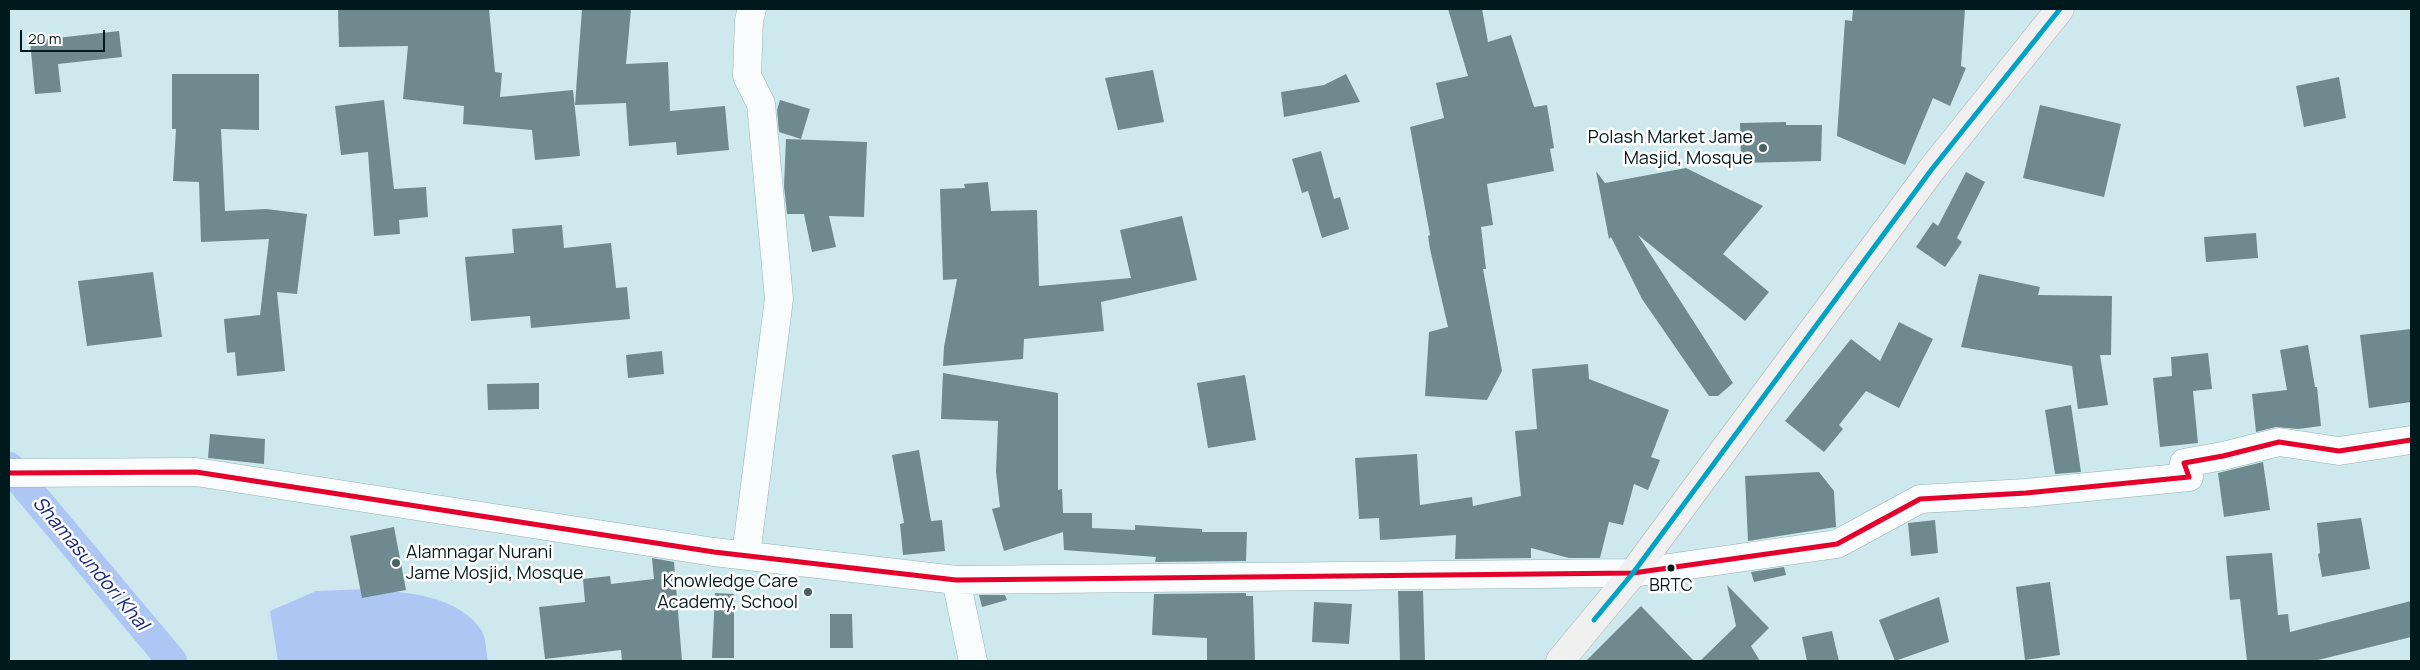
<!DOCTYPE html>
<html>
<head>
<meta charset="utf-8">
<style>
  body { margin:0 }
  #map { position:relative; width:2420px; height:670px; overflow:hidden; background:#cee9ee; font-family:Manrope,sans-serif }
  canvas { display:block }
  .frame { position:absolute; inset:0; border:10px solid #00191d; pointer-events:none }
  .scale { position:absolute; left:20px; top:30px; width:85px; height:22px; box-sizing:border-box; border:2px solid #00191d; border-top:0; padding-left:6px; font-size:15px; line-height:18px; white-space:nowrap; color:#00191d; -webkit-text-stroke:4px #fff; paint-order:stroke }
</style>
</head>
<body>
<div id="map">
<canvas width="2420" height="670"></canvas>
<div class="frame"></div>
<div class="scale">20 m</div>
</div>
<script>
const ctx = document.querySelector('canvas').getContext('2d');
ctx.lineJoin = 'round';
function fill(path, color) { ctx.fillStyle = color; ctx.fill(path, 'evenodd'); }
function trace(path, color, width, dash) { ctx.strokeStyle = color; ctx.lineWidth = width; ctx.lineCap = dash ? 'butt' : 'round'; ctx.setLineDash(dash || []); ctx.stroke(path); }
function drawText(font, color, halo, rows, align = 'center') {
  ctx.font = font + ' Manrope,sans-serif'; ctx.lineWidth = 5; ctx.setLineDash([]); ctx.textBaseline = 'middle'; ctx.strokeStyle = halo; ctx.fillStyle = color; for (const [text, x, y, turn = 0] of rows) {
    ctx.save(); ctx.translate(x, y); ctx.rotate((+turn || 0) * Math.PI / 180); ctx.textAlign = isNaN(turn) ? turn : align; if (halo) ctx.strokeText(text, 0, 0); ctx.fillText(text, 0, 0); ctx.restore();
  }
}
const water = new Path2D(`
  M 367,589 C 407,593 457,594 482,631 C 486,638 486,653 488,661 L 278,661 L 270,611 L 316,591 Z`);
const canal = new Path2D(`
  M 9,467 L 172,661`);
const building = new Path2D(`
  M 338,9 L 489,9 L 495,72 L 502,73 L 500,97 L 573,90 L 580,156 L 535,160 L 532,130 L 463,124 L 464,106 L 403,99 L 408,46 L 339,47 Z
  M 582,9 L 631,9 L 626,64 L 668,62 L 670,111 L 725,106 L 729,150 L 677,155 L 676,142 L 629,146 L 626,103 L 575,105 Z
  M 1448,9 L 1482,9 L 1488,42 L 1511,35 L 1534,107 L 1547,105 L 1554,148 L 1550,149 L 1554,171 L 1487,184 L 1493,225 L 1481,227 L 1486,269 L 1483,269 L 1502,371 L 1487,400 L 1425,396 L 1429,332 L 1448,327 L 1430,249 L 1428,236 L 1430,235 L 1410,127 L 1444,118 L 1436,83 L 1468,76 Z
  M 1853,9 L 1965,9 L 1961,66 L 1966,68 L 1950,106 L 1933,98 L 1905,165 L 1837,136 L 1845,20 L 1852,21 Z
  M 119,31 L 122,57 L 58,64 L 61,92 L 35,94 L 30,41 Z
  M 1153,70 L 1164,122 L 1118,130 L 1105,78 Z
  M 172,74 L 259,74 L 259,130 L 221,129 L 225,211 L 266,209 L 307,214 L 297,294 L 277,292 L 285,371 L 237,376 L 235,352 L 227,353 L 224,319 L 260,315 L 269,239 L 201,242 L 199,182 L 173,181 L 176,129 L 172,129 Z
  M 1346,74 L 1360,102 L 1284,117 L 1281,92 L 1324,85 Z
  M 2339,77 L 2346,118 L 2304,127 L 2296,86 Z
  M 384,100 L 394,189 L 426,187 L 428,217 L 399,220 L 400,234 L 374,236 L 368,152 L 341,155 L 335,106 Z
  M 780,100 L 810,109 L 801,139 L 779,132 L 777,110 Z
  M 2040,105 L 2121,124 L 2104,197 L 2023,178 Z
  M 1786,122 L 1786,125 L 1822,125 L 1821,161 L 1741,163 L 1740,123 Z
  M 786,139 L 867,142 L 864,217 L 829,216 L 836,247 L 812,252 L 804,214 L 787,214 L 784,186 Z
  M 1321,151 L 1334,199 L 1340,197 L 1349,229 L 1322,238 L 1308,191 L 1302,193 L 1292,159 Z
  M 1686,168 L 1763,206 L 1723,254 L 1769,292 L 1745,321 L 1638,235 L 1733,383 L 1718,396 L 1709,396 L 1642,299 L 1611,237 L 1609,239 L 1596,171 L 1605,183 Z
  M 1966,172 L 1985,182 L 1957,238 L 1962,242 L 1945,267 L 1916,247 L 1933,222 L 1938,226 Z
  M 988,182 L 991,211 L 1037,210 L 1039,286 L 1131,278 L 1120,230 L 1182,216 L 1197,280 L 1101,302 L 1104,331 L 1024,339 L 1023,359 L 943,366 L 944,347 L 957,279 L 943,280 L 940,189 L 965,188 L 964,184 Z
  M 562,225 L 564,248 L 611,243 L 616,288 L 627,287 L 630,319 L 531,328 L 530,316 L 471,321 L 465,257 L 514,253 L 512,229 Z
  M 2256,233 L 2258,258 L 2206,262 L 2204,237 Z
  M 153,272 L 162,337 L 87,346 L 78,281 Z
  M 1979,274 L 2040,287 L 2038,295 L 2112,296 L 2111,355 L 2100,355 L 2108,405 L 2078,409 L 2072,366 L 1961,347 Z
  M 1899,322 L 1933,339 L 1899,408 L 1866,391 L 1839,425 L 1843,429 L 1824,452 L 1785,421 L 1851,339 L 1880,361 Z
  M 2411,329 L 2411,402 L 2369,408 L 2360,335 Z
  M 2308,345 L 2315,387 L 2317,387 L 2321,426 L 2298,429 L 2276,427 L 2256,432 L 2252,394 L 2287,390 L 2280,350 Z
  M 662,351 L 664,374 L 628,378 L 626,355 Z
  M 2208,353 L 2212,389 L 2193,391 L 2198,443 L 2160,447 L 2153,378 L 2172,376 L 2171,357 Z
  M 1588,364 L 1589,379 L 1669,410 L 1651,457 L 1660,460 L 1648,490 L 1634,484 L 1623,525 L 1609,522 L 1600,558 L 1569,558 L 1531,548 L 1531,558 L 1455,559 L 1456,535 L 1380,540 L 1379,518 L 1359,519 L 1355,458 L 1417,454 L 1420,505 L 1472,497 L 1473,506 L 1521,496 L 1515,431 L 1537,429 L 1532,369 Z
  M 943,373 L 1058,393 L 1058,490 L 1062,489 L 1063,513 L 1092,513 L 1092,528 L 1135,530 L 1135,525 L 1202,529 L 1202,532 L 1247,532 L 1246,561 L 1155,562 L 1156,557 L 1064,550 L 1063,532 L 1004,551 L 992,509 L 1000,507 L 996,472 L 998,421 L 941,419 Z
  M 1245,375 L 1256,440 L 1208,448 L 1197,383 Z
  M 539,383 L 539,409 L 488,410 L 487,384 Z
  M 2071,405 L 2081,472 L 2055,474 L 2045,410 Z
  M 210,434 L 265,439 L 264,464 L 208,458 Z
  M 919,450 L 931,521 L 942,520 L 945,551 L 903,555 L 900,524 L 904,523 L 892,455 Z
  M 2263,462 L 2270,510 L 2224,517 L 2218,473 Z
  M 1819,472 L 1834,491 L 1836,527 L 1748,541 L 1745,476 Z
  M 2361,518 L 2370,569 L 2322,577 L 2318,554 L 2320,553 L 2317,523 Z
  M 1935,520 L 1938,553 L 1911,556 L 1908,523 Z
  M 394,527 L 406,590 L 362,598 L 350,536 Z
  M 2272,553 L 2278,615 L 2288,614 L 2290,632 L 2411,601 L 2411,637 L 2314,661 L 2247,661 L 2240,599 L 2230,600 L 2226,556 Z
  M 652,558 L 674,562 L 682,661 L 622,661 L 621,650 L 545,659 L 539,607 L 585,602 L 583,579 L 610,576 L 611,584 L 654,579 Z
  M 1784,567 L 1786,575 L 1754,582 L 1751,572 Z
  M 2050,582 L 2060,655 L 2025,660 L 2016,587 Z
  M 1727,585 L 1769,628 L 1751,646 L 1760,661 L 1700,661 L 1736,626 Z
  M 1398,591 L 1423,591 L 1425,661 L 1400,661 Z
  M 715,593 L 734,594 L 734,658 L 712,658 Z
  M 1246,593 L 1246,596 L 1253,596 L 1255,661 L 1207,661 L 1207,638 L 1152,635 L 1154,594 Z
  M 979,595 L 1005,595 L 1007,600 L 982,607 Z
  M 1939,597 L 1949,642 L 1895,661 L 1879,620 Z
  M 1314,602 L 1352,604 L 1349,644 L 1312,642 Z
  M 1641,606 L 1694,661 L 1586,661 Z
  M 830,614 L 852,614 L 853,648 L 830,648 Z
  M 1832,631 L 1839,661 L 1807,661 L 1802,637 Z`);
const minor = new Path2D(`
  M 9,473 L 196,472 L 714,552 L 956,580 L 1633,573 L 1837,544 L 1920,499 L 2026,493 L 2189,477 L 2184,463 L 2223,456 L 2279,442 L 2339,451 L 2411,440
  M 746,555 L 779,299 L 761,104 L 747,76 L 749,20 L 752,9
  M 956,580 L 973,661`);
const major = new Path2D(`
  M 1560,661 L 1633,573 L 1932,169 L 2060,9`);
const bus1 = new Path2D(`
  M 9,473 L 196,472 L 714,552 L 956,580 L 1633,573 L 1837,544 L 1920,499 L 2026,493 L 2189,477 L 2184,463 L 2223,456 L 2279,442 L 2339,451 L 2411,440`);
const bus2 = new Path2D(`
  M 1594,620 L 1633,573 L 1932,169 L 2060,9`);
const markers = [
  [1763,148,5,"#486266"],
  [396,563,5,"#486266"],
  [1671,568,4.5,"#00191d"],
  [808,592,5,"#486266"]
];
const busNames = [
  ["BRTC",1671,586]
];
const poiNames = [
  ["Polash Market Jame",1753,138],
  ["Masjid, Mosque",1753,159],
  ["Alamnagar Nurani",406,553,"left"],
  ["Jame Mosjid, Mosque",406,574,"left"],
  ["Knowledge Care",798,582],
  ["Academy, School",798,603]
];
const waterNames = [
  ["Shamasundori Khal",90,564,50]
];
fill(water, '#aec6f4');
trace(canal, '#aec6f4', 30);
fill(building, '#6f8a8e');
trace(minor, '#95b2b7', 29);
trace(major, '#adb3b4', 29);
trace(minor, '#f8fcfc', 28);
trace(major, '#f0f0f0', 28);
trace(bus1, '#e4002b', 5);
trace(bus2, '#00a2c5', 5);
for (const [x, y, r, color] of markers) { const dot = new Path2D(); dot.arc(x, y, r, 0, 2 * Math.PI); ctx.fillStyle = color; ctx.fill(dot); trace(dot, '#fff', 2); }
drawText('17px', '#00191d', '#fff', busNames);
drawText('18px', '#00191d', '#fff', poiNames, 'right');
drawText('italic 19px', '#19267d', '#fff', waterNames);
</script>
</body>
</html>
